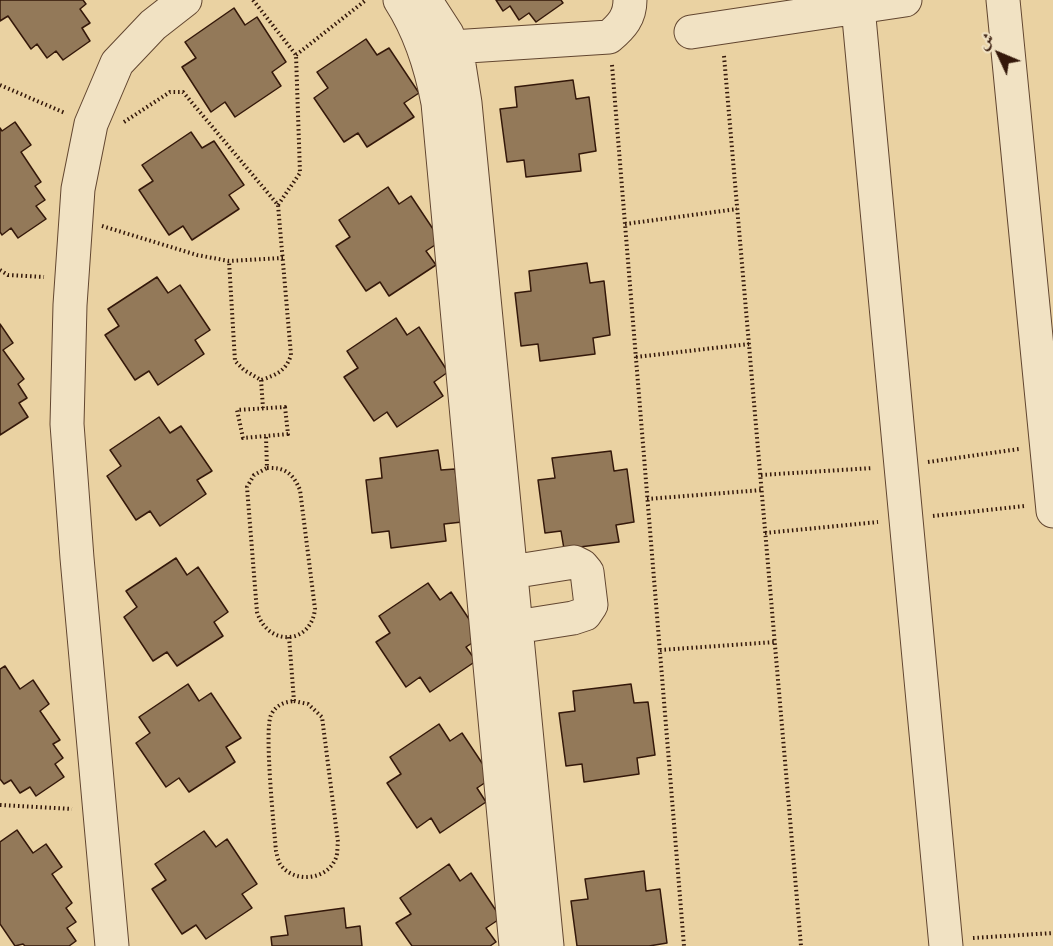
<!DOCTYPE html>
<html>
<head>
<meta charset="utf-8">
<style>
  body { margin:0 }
  #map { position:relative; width:1053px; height:946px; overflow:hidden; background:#ead2a2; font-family:Cardo,Amiri,serif }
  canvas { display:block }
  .north { position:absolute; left:969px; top:24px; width:60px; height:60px; -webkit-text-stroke:4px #f1e2c3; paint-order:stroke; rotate:314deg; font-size:16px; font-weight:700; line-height:24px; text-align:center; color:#34180a }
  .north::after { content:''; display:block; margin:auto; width:21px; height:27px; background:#34180a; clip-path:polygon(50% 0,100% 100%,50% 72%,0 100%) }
</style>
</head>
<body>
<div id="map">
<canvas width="1053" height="946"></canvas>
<div class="north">ش</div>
</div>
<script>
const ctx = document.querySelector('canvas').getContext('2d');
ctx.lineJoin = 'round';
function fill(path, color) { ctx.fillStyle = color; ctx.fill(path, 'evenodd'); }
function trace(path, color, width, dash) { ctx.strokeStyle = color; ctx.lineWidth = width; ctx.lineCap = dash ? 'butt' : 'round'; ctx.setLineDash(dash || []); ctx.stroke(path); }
const building = new Path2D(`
  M 0,0 L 83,0 L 86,4 L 80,9 L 90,23 L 82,28 L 90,41 L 63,60 L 56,51 L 47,58 L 37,44 L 31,49 L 8,16 L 0,21 Z
  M 496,0 L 561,0 L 563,3 L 536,22 L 529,13 L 519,20 L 510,6 L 503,11 Z
  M 234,8 L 245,25 L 257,17 L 286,62 L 272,72 L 281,86 L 235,117 L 225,102 L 211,112 L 182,67 L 196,58 L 185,42 Z
  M 366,39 L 377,55 L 389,48 L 419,93 L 404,103 L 414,117 L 367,147 L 358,133 L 344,142 L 314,98 L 328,88 L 317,72 Z
  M 573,80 L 576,99 L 589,97 L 596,151 L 579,154 L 581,171 L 526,177 L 524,160 L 507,162 L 500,109 L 517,107 L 515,87 Z
  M 15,122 L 31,145 L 21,152 L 41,182 L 35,186 L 45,200 L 36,206 L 46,219 L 18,238 L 11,228 L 2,235 L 0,232 L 0,128 L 2,131 Z
  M 191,132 L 202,148 L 214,141 L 244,185 L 229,195 L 239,209 L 192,240 L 183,226 L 169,235 L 139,190 L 153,181 L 142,165 Z
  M 388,187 L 399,204 L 411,196 L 441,241 L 426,251 L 436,265 L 389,296 L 380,282 L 366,291 L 336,246 L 350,237 L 339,220 Z
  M 587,263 L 590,283 L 604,281 L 610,335 L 593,338 L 595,354 L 540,361 L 538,344 L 521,346 L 515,293 L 531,291 L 529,271 Z
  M 157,277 L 168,293 L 180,285 L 210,330 L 195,340 L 204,354 L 158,385 L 149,371 L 135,380 L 105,335 L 119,326 L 108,309 Z
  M 396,318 L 407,335 L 419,327 L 448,372 L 434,382 L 443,396 L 397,427 L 387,412 L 374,421 L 344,377 L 358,368 L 347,351 Z
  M 0,324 L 13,343 L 3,350 L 24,379 L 18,384 L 27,398 L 19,403 L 28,417 L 0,435 Z
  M 159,417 L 170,433 L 181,426 L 212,471 L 197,480 L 206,494 L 160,526 L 150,511 L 136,520 L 107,476 L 121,466 L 110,450 Z
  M 438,450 L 441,470 L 455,469 L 462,522 L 444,524 L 446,541 L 391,548 L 389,531 L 372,533 L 366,480 L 382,478 L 380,458 Z
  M 611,451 L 614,471 L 627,469 L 634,522 L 616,525 L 619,542 L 564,549 L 561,531 L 545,533 L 538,480 L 555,478 L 552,458 Z
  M 176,558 L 187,575 L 198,567 L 228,612 L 214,622 L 223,636 L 177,666 L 167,652 L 153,661 L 124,617 L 137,607 L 126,591 Z
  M 428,583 L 440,600 L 451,592 L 481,637 L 466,647 L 476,661 L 430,692 L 420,677 L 406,687 L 376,642 L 390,633 L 379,616 Z
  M 5,666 L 20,689 L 33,680 L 49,704 L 40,711 L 60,740 L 53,744 L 63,758 L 55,764 L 64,777 L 36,796 L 30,787 L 20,793 L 11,780 L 4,784 L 0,779 L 0,669 Z
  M 188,684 L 199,701 L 211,693 L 241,738 L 226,747 L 235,762 L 189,792 L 179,778 L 166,787 L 136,743 L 150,733 L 139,717 Z
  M 631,684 L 634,703 L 648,702 L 655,755 L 637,758 L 639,774 L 584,782 L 582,764 L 566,766 L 559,713 L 575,711 L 573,691 Z
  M 439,724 L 450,741 L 462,733 L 492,778 L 477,788 L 486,802 L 440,833 L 431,818 L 417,828 L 387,783 L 401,774 L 390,757 Z
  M 17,830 L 33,853 L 46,844 L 62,867 L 52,874 L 72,903 L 66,908 L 76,922 L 67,928 L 76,941 L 69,946 L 25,946 L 23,944 L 15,946 L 0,924 L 0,842 Z
  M 204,831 L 216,847 L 227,839 L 257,884 L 242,894 L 252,908 L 206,939 L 196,925 L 182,934 L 152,889 L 166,880 L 155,864 Z
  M 449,864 L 460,881 L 471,873 L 501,918 L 486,928 L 496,942 L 490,946 L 412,946 L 396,923 L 411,914 L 400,898 Z
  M 644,871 L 646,891 L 660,889 L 667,943 L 649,946 L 577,946 L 571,901 L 588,899 L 585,879 Z
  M 344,908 L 346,928 L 360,926 L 362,946 L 272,946 L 271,937 L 288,935 L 285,916 Z`);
const path = new Path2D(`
  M 253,0 L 296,55 L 300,173 L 278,205
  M 296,55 L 366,0
  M 724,56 L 801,946
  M 612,65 L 684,946
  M 0,85 L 65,113
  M 124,122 L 170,92 L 183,92 L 278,205 L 291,355 C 286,371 276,375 261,380 L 244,370 L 235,361 L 229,261
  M 625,224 L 737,209
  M 102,226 L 197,255 L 229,261 L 283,258
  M 0,270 L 8,275 L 44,277
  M 636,357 L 749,344
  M 261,380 L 263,408
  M 285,407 L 288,434 L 243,438 L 237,410 Z
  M 266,437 L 267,468
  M 928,462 L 1019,449
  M 267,468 C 284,467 293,473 300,490 L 315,609 C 311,645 268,647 257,612 L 247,487 L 254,475 Z
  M 761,475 L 873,468
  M 647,499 L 762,490
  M 933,516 L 1024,506
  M 765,533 L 878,522
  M 289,637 L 294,701
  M 660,650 L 775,642
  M 294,701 L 308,704 L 322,717 L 338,842 C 337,848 338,855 335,860 C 325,881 293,883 280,864 C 278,860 277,855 276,851 C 274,828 264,730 271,715 C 276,705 284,702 294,701 Z
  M 0,805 L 72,809
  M 973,938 L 1053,933`);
const minor = new Path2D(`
  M 400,0 C 420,31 431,66 438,103 L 516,946
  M 425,0 L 447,34 L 459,65 L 465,103 L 547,946
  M 1003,0 L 1053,511
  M 858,7 L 946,946
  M 691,32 L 905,0
  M 452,47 L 609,37 C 622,26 630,17 630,0
  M 511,572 L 574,562 L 582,566 L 587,572 L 591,605 L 585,614 L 573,618 L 516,627
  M 112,946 L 77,558 L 67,424 L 70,305 L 78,189 L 91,124 L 117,63 L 153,25 L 185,0`);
fill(building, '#937959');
trace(building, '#34180a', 1.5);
trace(minor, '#624630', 35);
trace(path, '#34180a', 4, [1.5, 3]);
trace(minor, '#f1e2c3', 33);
</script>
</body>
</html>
